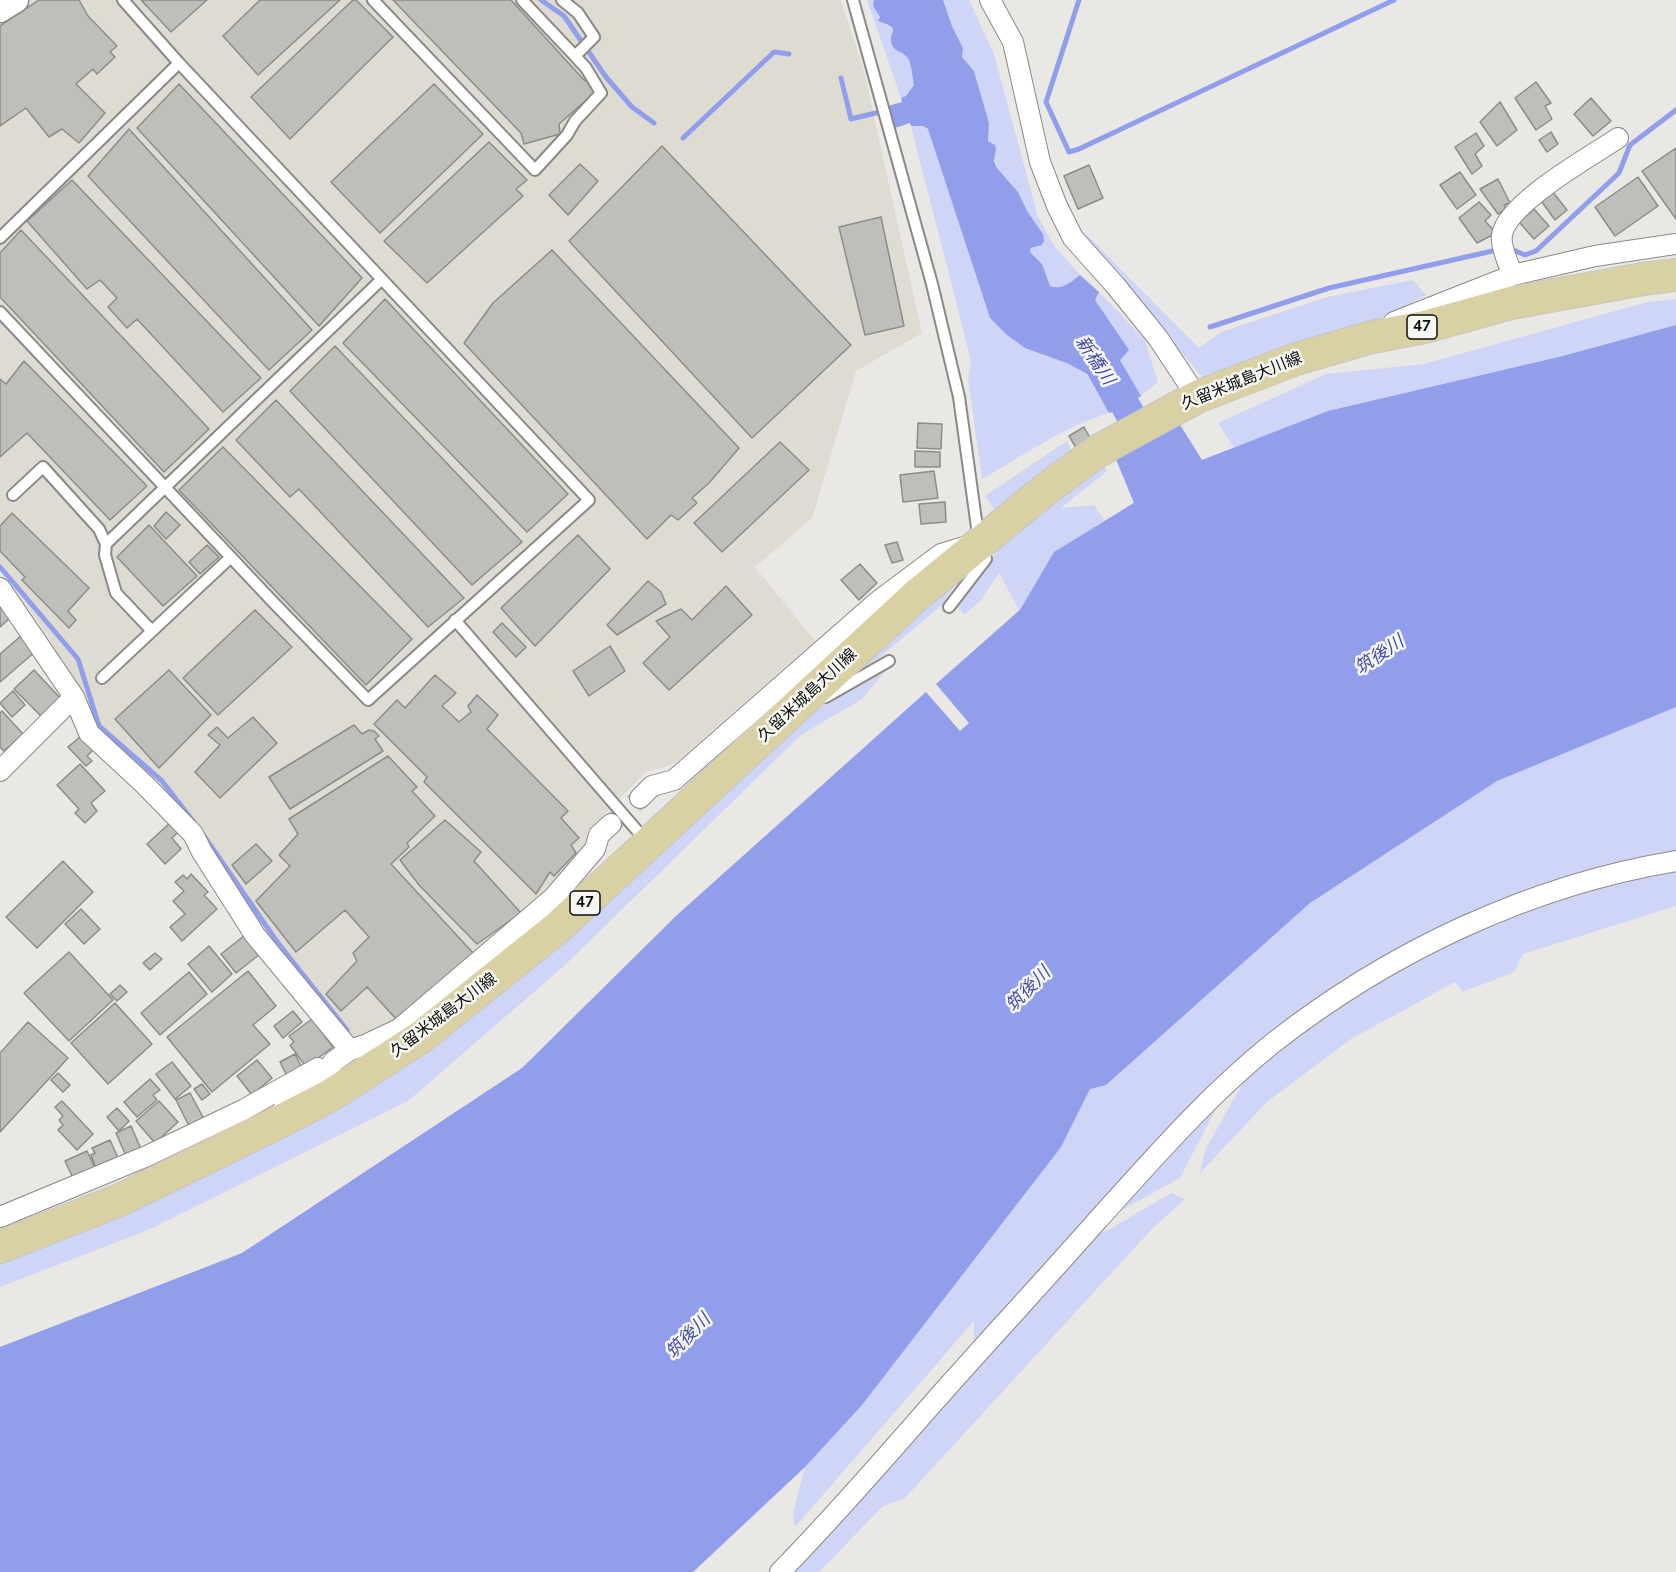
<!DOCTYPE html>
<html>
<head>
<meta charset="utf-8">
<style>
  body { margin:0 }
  canvas { display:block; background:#e9e8e5 }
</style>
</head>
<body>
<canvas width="1676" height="1572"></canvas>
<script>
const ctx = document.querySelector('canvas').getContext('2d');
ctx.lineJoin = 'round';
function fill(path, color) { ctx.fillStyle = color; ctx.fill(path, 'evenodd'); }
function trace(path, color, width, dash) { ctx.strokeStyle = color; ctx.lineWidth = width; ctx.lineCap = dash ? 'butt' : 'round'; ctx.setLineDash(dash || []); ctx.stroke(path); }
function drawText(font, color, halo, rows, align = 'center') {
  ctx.font = font + ' "Nunito Sans","Noto Sans JP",sans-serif'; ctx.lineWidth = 5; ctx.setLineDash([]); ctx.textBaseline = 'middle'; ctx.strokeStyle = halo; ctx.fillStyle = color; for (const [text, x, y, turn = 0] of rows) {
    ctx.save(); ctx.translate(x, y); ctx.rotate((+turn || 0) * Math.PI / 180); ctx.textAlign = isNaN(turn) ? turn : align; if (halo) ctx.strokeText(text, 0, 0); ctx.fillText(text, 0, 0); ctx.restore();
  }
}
const built = new Path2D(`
  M 0,0 L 841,0 L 864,71 L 922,333 L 856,371 L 812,518 L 755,567 L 815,641 L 674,764 L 646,772 L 588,831 L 588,845 L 543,895 L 397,1020 L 350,1040 L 155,784 L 84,721 L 50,640 L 0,567 Z`);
const green = new Path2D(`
  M 867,0 L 874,0 L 880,17 L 892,29 L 892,44 C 898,51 902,51 907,56 C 913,62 912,77 914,85 L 906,97 L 901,98 Z
  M 943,0 L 969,0 L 994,54 L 1038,217 L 1055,247 L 1080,275 C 1070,283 1062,290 1050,286 L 1042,264 L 1030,252 L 1031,248 L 1042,245 L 1044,241 C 1039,229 1032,219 1025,208 C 1022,202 1020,196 1017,191 C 1006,174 992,173 996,150 L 988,141 L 989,123 L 974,71 L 962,57 L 963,47 L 952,26 Z
  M 917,125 L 928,129 L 932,138 L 990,318 L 1045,356 L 1069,364 L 1086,374 L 1109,413 C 1063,427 1023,456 982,479 L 968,379 L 971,361 L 911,126 Z
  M 1081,229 L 1199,348 L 1221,332 L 1327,297 L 1413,280 L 1426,295 L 1347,336 L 1204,379 L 1079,236 Z
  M 1099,292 L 1145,340 L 1158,382 L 1141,396 L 1120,360 L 1095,300 Z
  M 1676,299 L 1676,338 L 1183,470 L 1201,460 L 1234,448 L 1218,423 L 1326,374 L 1424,364 L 1647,302 Z
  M 1067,441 L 1073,455 L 996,512 L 985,496 Z
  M 1104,460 L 1106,472 L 1061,508 L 1094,505 L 1105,521 L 1134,502 L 1150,511 L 936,684 L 1019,610 L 999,573 L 981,600 L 964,615 L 958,607 L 1012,530 Z
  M 971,561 L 941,606 L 880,657 L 834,686 Z
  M 887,669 L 862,699 L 801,735 L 563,967 L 408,1101 L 148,1230 L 0,1287 L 0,1258 L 291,1129 L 797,721 Z
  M 1676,693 L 1676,854 L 1540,886 L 1455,921 L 1272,1035 L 974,1347 L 974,1321 L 795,1527 L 793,1514 L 805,1467 L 693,1572 L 683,1572 L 1077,1097 L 1426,806 Z
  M 1676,867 L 1676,906 L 1523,954 L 1514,972 L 1463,992 L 1455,982 L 1351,1039 L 1267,1102 L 1200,1173 L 1205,1150 L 1247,1076 L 1271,1055 L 1331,1011 L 1412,960 L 1516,912 L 1594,887 Z
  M 1223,1095 L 1180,1178 L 1111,1216 Z
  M 1171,1193 L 1185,1199 L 1152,1229 L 904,1499 L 883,1506 L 819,1572 L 788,1572 L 1094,1235 L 1110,1229 Z`);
const water = new Path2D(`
  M 874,0 L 943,0 L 952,26 L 963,48 L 962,57 L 974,71 L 989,123 L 988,141 L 995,145 L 996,150 L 994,161 L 997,168 L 1018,192 L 1027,211 L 1043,234 L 1044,241 L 1042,245 L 1031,248 L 1030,252 L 1042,264 L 1050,286 C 1062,290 1070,283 1080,275 L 1099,292 L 1095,300 L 1129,350 L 1120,360 L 1141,396 L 1138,398 L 1158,432 L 1179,423 L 1202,460 L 1328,411 L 1563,356 L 1676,325 L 1676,707 L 1497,781 L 1310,903 L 1106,1085 L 1090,1089 L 1061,1147 L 862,1405 L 805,1467 L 693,1572 L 0,1572 L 0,1347 L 242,1253 L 522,1068 L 677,915 L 926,692 L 960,731 L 969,723 L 936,684 L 1020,610 L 1054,552 L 1134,503 L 1115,457 L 1131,446 L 1112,412 L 1109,413 L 1087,374 L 1069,364 L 1025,348 L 1007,335 L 990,318 L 928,129 L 923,126 L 911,126 L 910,123 L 895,128 L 888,106 L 902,102 L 901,98 L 906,96 L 914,85 C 912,77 912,63 907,57 C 903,52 895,52 892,45 C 887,31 904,29 878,21 L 880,17 L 873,6 Z`);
const stream = new Path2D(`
  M 541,0 L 564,16 L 606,77 L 632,107 L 654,123
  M 1079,0 L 1046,102 L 1069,152 L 1079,149 L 1394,0
  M 841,78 L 851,119 L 884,111
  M 683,138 L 774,52 L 789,54
  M 1511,249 L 1525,255 L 1536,251 L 1619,173 L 1630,145 L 1676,110
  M 1210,327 L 1329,288 L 1497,250
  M 0,567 L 78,659 L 99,726 L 162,781 L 193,821
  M 204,836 L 278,943 L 347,1030`);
const building = new Path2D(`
  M 39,0 L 79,0 L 88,16 L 117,46 L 110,52 L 115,57 L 97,74 L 93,69 L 76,84 L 105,113 L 79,143 L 62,129 L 49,137 L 26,108 L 0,126 L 0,26 Z
  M 141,0 L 207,0 L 171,32 Z
  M 260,0 L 340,0 L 258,75 L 223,36 Z
  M 353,0 L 356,0 L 393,37 L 290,139 L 251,97 Z
  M 393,0 L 511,0 L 584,80 L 599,89 L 559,124 L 560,134 L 524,144 L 521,133 Z
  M 1536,82 L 1551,103 L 1545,106 L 1552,119 L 1536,130 L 1515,98 Z
  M 179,84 L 362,278 L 319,326 L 137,128 Z
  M 434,84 L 483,134 L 380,233 L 331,182 Z
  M 1591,98 L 1611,121 L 1593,136 L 1574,114 Z
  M 1500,102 L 1517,130 L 1497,146 L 1480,122 Z
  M 129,129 L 312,330 L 269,370 L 88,176 Z
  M 1551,132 L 1558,144 L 1547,152 L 1539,140 Z
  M 1476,133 L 1484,146 L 1475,154 L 1482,166 L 1472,174 L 1455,147 Z
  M 489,142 L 527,180 L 516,189 L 523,196 L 427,283 L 384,241 Z
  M 662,146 L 851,345 L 752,438 L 569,241 Z
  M 1676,148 L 1676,219 L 1642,171 Z
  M 580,164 L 598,181 L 568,215 L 549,195 Z
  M 1089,165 L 1103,198 L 1078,209 L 1064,176 Z
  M 1460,172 L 1476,195 L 1457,209 L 1440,185 Z
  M 1638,177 L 1658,206 L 1615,236 L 1595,207 Z
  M 1498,179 L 1510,203 L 1504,205 L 1506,209 L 1498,214 L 1480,189 Z
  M 72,180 L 261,378 L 223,412 L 137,319 L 127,328 L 108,307 L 117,298 L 100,280 L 87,289 L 27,221 Z
  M 1552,191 L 1567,210 L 1555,220 L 1542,202 Z
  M 1479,202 L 1491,215 L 1485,221 L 1496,233 L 1477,243 L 1459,218 Z
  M 1534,209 L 1549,226 L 1534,239 L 1519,222 Z
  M 881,217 L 904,326 L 865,335 L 839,227 Z
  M 21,230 L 209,429 L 164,472 L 0,297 L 0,253 Z
  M 552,250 L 739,448 L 709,483 L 692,498 L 697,503 L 678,520 L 671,515 L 647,539 L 464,343 L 493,303 Z
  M 385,299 L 568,494 L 527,532 L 343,343 Z
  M 335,346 L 522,542 L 472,585 L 290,391 Z
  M 24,361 L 147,486 L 110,520 L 27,433 L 0,457 L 0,379 L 6,384 Z
  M 276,400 L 464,598 L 428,627 L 299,489 L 290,497 L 236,440 Z
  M 918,423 L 942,424 L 941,449 L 917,448 Z
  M 1084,427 L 1093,443 L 1078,451 L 1069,436 Z
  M 780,442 L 809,470 L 722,552 L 694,523 Z
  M 223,447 L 412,639 L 366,685 L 179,490 Z
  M 915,451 L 940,452 L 940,467 L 915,467 Z
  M 934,471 L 938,498 L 903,502 L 900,475 Z
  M 945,502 L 946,522 L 921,524 L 919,504 Z
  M 166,512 L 180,525 L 166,539 L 154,526 Z
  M 12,513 L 89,588 L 68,611 L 76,620 L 69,628 L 22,580 L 25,577 L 0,551 L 0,526 Z
  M 149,525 L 197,576 L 163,606 L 117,557 Z
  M 578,535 L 610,569 L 535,646 L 501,608 Z
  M 897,542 L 903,560 L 892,563 L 885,545 Z
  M 207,545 L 219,557 L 200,574 L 189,562 Z
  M 860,564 L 877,583 L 859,600 L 841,580 Z
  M 648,581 L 661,592 L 666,604 L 617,635 L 607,625 Z
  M 726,586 L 752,615 L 669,690 L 643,663 L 670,637 L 656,621 L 681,609 L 692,620 Z
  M 0,606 L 10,618 L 0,627 Z
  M 255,610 L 292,647 L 218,715 L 183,678 Z
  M 502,623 L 526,647 L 516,657 L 493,632 Z
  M 22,635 L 36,651 L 0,682 L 0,654 Z
  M 610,646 L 625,671 L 589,696 L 573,671 Z
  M 34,670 L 63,701 L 44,719 L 14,689 Z
  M 169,670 L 211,715 L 159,768 L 115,719 Z
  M 435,675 L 456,693 L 442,706 L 459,722 L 471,712 L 468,706 L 477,695 L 498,715 L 487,729 L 568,811 L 561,818 L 579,838 L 571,845 L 576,853 L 554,876 L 550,872 L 536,894 L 424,782 L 427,777 L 374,724 L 397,700 L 405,708 Z
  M 13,691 L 25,705 L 12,717 L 0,703 Z
  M 2,711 L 23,734 L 4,751 L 0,747 L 0,713 Z
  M 253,717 L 277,743 L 220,798 L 195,772 L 220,745 L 208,735 L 217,727 L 228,738 Z
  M 354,725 L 362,734 L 369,730 L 374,731 L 379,736 L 375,739 L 383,751 L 290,809 L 269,777 Z
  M 81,736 L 93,750 L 87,756 L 92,761 L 86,766 L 68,747 Z
  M 388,756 L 417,787 L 412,791 L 435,816 L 407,843 L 409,847 L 391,864 L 474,954 L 397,1020 L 367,987 L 341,1011 L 326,994 L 357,961 L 353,953 L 369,937 L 345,910 L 296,952 L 256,901 L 290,866 L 279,855 L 298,834 L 289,819 Z
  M 80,764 L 105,791 L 91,803 L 97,811 L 85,823 L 75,813 L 79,809 L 57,785 Z
  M 445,820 L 481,852 L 474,861 L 521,913 L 477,944 L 419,885 L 400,860 Z
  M 171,822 L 179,831 L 172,838 L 181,849 L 165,864 L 147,844 Z
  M 256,844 L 272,861 L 246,884 L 232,865 Z
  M 63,861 L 93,892 L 37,948 L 6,917 Z
  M 191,874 L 208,892 L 204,895 L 217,909 L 182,941 L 170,927 L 185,914 L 173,901 L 184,891 L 175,882 L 183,875 L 187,879 Z
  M 81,909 L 100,929 L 84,944 L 65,924 Z
  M 245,935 L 260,954 L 236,973 L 221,954 Z
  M 209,946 L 232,974 L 212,992 L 188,964 Z
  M 69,952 L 113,1000 L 69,1041 L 24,993 Z
  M 155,953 L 162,959 L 150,970 L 143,963 Z
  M 248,971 L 276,1006 L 253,1025 L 270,1044 L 212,1092 L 167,1037 Z
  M 189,972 L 207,994 L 160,1035 L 141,1013 Z
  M 120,985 L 127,992 L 117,1001 L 110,994 Z
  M 115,1003 L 152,1044 L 108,1084 L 71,1043 Z
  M 293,1011 L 302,1022 L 283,1038 L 274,1026 Z
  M 312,1019 L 333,1047 L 306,1067 L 290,1045 L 294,1042 L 289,1036 Z
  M 28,1022 L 68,1058 L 0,1132 L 0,1053 Z
  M 295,1054 L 302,1068 L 287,1076 L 280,1062 Z
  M 257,1060 L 272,1078 L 252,1095 L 237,1076 Z
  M 172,1062 L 191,1086 L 175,1099 L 156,1074 Z
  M 58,1073 L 70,1085 L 63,1092 L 51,1080 Z
  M 150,1079 L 160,1090 L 153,1095 L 157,1100 L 137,1117 L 124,1102 Z
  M 202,1084 L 210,1094 L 202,1100 L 194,1089 Z
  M 190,1093 L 204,1119 L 189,1126 L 176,1100 Z
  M 62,1101 L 93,1134 L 77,1150 L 58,1130 L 63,1125 L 59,1120 L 63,1116 L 55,1107 Z
  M 159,1101 L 178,1122 L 155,1143 L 136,1121 Z
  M 117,1108 L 129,1121 L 119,1131 L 107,1117 Z
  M 131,1126 L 141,1149 L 126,1156 L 116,1133 Z
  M 110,1140 L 118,1158 L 96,1168 L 91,1155 L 95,1153 L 92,1148 Z
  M 87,1151 L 95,1168 L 73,1178 L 65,1161 Z`);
const minorTunnel = new Path2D(`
  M 611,824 L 640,798`);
const service = new Path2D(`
  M 373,0 L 535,170 L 567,135 L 575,121 L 601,93 L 586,68 L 575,56 L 594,37 L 578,13 L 562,0
  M 522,0 L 575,56
  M 853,0 L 932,284 L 959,397 L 979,542 L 986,559 L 949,607
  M 0,238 L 179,63
  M 0,312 L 273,602 L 368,700 L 589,500 L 179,63 L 123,0
  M 13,495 L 43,467 L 99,529 L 106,544 L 105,555 L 116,593 L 152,631
  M 106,544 L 382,279
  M 455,620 L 647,842
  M 102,678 L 231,557
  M 826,697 L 889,661`);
const minor = new Path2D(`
  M 990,0 L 1013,42 L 1040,162 L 1057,206 L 1073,238 L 1115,285 L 1158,338 L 1197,397
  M 1513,275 C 1509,266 1500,245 1502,235 C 1507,203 1590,157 1618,138
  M 1394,322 L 1513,275 L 1595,256 L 1676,244
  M 0,588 L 74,697 L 89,733 L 144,784 L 193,834 L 202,852 L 255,935 L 350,1050 L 334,1061 L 322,1076 L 285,1106 L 283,1110
  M 0,771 L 74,697
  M 640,798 L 652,786 L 674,780 L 877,602 L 941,554 L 967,546
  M 350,1050 L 365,1045 L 399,1029 L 554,897 L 595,849 L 599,835 L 611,824
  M 0,1217 L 147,1156 L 243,1110 L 318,1068
  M 780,1572 C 834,1517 883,1460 934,1402 C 987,1342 1042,1283 1095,1223 C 1152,1160 1207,1096 1273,1043 C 1389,952 1530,885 1676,861`);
const tertiary = new Path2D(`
  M 0,10 L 16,0`);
const primary = new Path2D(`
  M 0,1247 L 122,1199 L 277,1123 L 331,1095 L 421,1037 L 557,928 L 918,594 L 1046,489 L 1098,451 L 1197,397 L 1296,359 L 1372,337 L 1425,327 L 1511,303 L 1643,279 L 1676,275`);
const shields = [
  [1422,327,30],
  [585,903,30]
];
const shieldNames = [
  ["47",1422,327],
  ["47",585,903]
];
const streetNames = [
  ["久留米城島大川線",1242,382,-22],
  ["久留米城島大川線",808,696,-43],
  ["久留米城島大川線",444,1016,-37]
];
const waterNames = [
  ["新橋川",1094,361,56],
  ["筑後川",1380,656,-34],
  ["筑後川",1029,990,-46],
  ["筑後川",689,1337,-46]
];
fill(built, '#dedcd2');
fill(green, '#cfd5f6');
fill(water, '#919eeb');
trace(stream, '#919eeb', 5);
fill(building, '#bebebb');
trace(building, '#8c8c89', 1.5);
trace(minorTunnel, '#c8c7c4', 20, [20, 10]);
trace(service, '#8a8986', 14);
trace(minor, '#8a8986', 22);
trace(tertiary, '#8a8986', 27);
trace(primary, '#c5c5c4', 34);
trace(service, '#fff', 10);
trace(minor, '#fff', 20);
trace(tertiary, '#fff', 24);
trace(primary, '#d9d1a4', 32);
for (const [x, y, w] of shields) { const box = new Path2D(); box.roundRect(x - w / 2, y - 12, w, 24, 4.5); ctx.fillStyle = '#f6f6f2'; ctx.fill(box); trace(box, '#0c0c0b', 1.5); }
drawText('bold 15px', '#0c0c0b', null, shieldNames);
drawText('16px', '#0c0c0b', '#f6f6f2', streetNames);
drawText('italic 18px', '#434aa3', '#f6f6f2', waterNames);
</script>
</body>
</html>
